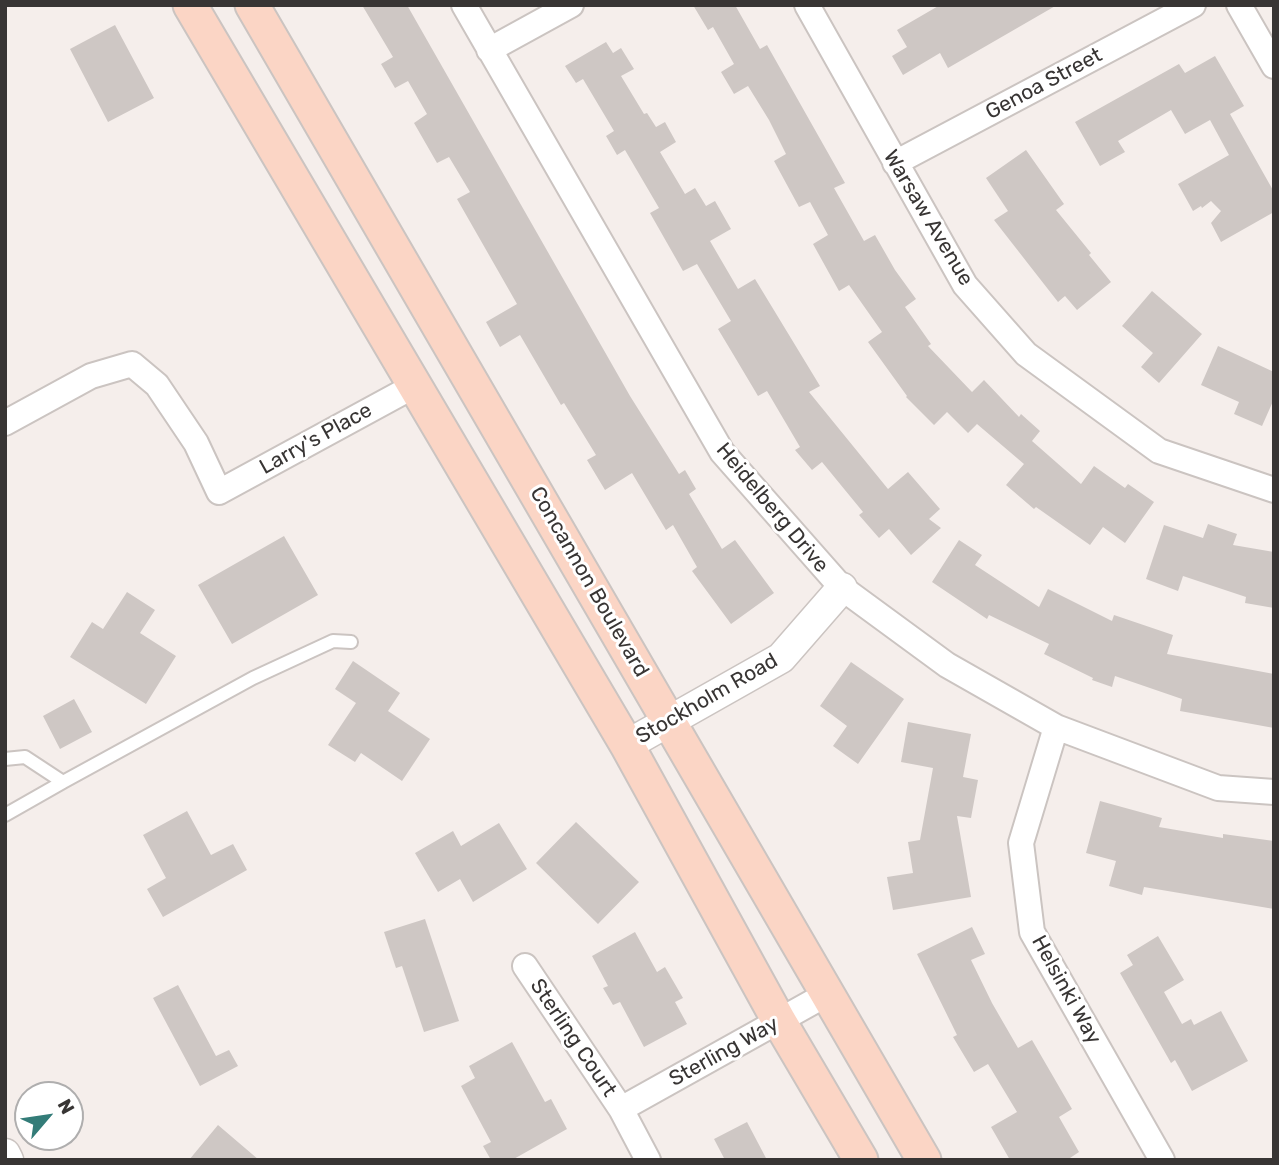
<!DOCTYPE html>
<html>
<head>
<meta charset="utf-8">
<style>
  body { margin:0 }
  #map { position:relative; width:1279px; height:1165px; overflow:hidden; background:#f5eeeb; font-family:Rubik,sans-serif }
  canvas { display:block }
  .frame { position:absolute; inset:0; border:7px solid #383534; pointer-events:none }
  .north { position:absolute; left:14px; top:1081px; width:70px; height:70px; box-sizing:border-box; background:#fff; border:2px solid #afaeae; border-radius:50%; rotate:61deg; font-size:19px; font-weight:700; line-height:28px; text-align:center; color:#383534 }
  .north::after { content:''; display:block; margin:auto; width:24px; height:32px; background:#337c78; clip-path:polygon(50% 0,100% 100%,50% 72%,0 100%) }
</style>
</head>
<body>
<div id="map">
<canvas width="1279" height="1165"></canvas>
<div class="frame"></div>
<div class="north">N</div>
</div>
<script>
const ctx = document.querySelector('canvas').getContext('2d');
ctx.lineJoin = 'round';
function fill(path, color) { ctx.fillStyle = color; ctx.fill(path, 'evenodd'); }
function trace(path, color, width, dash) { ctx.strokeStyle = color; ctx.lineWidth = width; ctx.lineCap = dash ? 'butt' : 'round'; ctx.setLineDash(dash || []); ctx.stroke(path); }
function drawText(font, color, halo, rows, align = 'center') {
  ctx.font = font + ' Rubik,sans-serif'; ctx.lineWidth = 6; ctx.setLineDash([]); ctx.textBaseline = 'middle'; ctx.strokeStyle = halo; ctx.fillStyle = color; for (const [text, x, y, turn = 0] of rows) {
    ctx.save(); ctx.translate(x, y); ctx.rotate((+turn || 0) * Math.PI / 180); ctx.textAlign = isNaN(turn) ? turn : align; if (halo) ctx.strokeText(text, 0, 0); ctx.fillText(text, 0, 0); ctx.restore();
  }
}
const building = new Path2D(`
  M 362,5 L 407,5 L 630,396 L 679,474 L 685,470 L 696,489 L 689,494 L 722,549 L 735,540 L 774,593 L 731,624 L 692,571 L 697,567 L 673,525 L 666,530 L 632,473 L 605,490 L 587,460 L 596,455 L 564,403 L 561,405 L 520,335 L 500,347 L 486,322 L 517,304 L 457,199 L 470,192 L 449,157 L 437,163 L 414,123 L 427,114 L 408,81 L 395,88 L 381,64 L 393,57 Z
  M 693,5 L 735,5 L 760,49 L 767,45 L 845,183 L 834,188 L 864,241 L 875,235 L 895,270 L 916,299 L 905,307 L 931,344 L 928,346 L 972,392 L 984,380 L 1019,417 L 1021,414 L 1040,431 L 1032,441 L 1081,484 L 1094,466 L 1125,488 L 1128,484 L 1154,502 L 1125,543 L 1103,527 L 1090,545 L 1036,507 L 1034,509 L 1006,485 L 1024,464 L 977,424 L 968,433 L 947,412 L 934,425 L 906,397 L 907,396 L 868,342 L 882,332 L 849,285 L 839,291 L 813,244 L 828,235 L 810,202 L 799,207 L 774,161 L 786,154 L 769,120 L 748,86 L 734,94 L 721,72 L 734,64 L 713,27 L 708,30 Z
  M 940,5 L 1057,5 L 948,68 L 940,53 L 903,75 L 892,56 L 907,47 L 897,30 Z
  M 115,25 L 154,98 L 108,122 L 70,49 Z
  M 606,42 L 613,53 L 621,48 L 634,69 L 621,76 L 644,114 L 647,113 L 656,127 L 665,122 L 676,142 L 660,152 L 685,194 L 695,188 L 706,206 L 715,201 L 731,229 L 710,241 L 738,289 L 755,279 L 820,386 L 809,392 L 888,489 L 908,472 L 940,509 L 929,519 L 941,528 L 911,555 L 889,529 L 879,538 L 859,515 L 863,512 L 822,462 L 812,470 L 795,450 L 800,447 L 767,391 L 758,396 L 733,354 L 718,329 L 731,321 L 697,264 L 683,271 L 650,213 L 659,208 L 625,150 L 617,155 L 606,136 L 614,131 L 583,79 L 576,83 L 565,66 Z
  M 1215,56 L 1244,106 L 1230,114 L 1274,192 L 1274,212 L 1221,242 L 1211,223 L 1221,211 L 1211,201 L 1202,208 L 1201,206 L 1193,211 L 1178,184 L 1229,155 L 1210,120 L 1185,134 L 1171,110 L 1118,141 L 1125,152 L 1100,166 L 1075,122 L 1179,64 L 1185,73 Z
  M 1026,150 L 1064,204 L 1056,210 L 1091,253 L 1089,255 L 1111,282 L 1077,310 L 1065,296 L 1058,302 L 994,220 L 1008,211 L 986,178 Z
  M 1152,291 L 1202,334 L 1159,383 L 1141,367 L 1153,353 L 1122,326 Z
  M 1218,346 L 1274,372 L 1274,399 L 1262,426 L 1234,414 L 1239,402 L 1201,385 Z
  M 1208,524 L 1237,534 L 1233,545 L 1274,552 L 1274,608 L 1245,603 L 1246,597 L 1183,576 L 1178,591 L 1146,579 L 1164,525 L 1203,538 Z
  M 284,536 L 318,595 L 232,644 L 198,585 Z
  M 959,540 L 982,555 L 975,565 L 1039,607 L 1048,589 L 1112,621 L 1114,615 L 1173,635 L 1167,654 L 1274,674 L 1274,728 L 1180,711 L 1182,699 L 1115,676 L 1112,687 L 1092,680 L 1093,678 L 1044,654 L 1049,644 L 989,615 L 987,619 L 932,582 Z
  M 127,592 L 155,610 L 140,633 L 176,656 L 146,704 L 70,657 L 92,622 L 103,629 Z
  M 353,661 L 400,693 L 388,711 L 430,739 L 402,781 L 361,753 L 355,762 L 328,745 L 356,703 L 335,689 Z
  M 851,662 L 904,699 L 858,764 L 833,746 L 847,726 L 820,706 Z
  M 74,699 L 92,732 L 60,749 L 43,716 Z
  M 908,722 L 971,734 L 963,777 L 978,780 L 971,818 L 957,816 L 971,897 L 893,910 L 887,877 L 913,873 L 908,842 L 920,840 L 933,768 L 901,762 Z
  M 1100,801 L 1162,818 L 1159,827 L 1223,838 L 1223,834 L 1274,841 L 1274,909 L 1144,887 L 1142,895 L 1109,886 L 1116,861 L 1086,853 Z
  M 187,811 L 211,855 L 233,844 L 247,870 L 163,917 L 147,889 L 166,878 L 143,835 Z
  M 576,822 L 639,882 L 598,924 L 536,863 Z
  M 499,823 L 527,869 L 473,902 L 460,879 L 438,892 L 415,853 L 453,831 L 461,846 Z
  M 425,919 L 459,1021 L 424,1032 L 402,966 L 396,968 L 384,932 Z
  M 972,927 L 985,954 L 971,960 L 992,1003 L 1018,1048 L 1032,1040 L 1072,1109 L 1059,1117 L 1079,1152 L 1067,1160 L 1010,1160 L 991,1127 L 1017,1112 L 988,1064 L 974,1072 L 953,1037 L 957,1035 L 917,954 Z
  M 635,932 L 657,972 L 665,967 L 683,998 L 675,1002 L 687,1024 L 644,1047 L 620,1002 L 613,1005 L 603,988 L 608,986 L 592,956 Z
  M 1158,936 L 1184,980 L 1164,992 L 1182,1024 L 1191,1019 L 1194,1025 L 1221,1011 L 1248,1061 L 1192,1091 L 1175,1060 L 1171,1063 L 1120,973 L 1133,965 L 1127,955 Z
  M 178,985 L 216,1056 L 229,1050 L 238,1066 L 200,1086 L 153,998 Z
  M 512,1042 L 545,1102 L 551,1099 L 567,1129 L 512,1160 L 491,1160 L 483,1146 L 491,1142 L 461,1086 L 475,1078 L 469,1066 Z
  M 747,1122 L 767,1160 L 725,1160 L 714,1139 Z
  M 218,1125 L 259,1160 L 189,1160 Z`);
const service = new Path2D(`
  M 5,759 L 25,757 L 63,782 L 5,815
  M 63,782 L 253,678 L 333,641 L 351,642`);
const minor = new Path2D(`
  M 464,5 L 722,452 L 842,588 L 947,665 L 1056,727 L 1218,788 L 1274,792
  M 807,5 L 965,285 L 1026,354 L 1159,451 L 1274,490
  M 1239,5 L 1274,66
  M 489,50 L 571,5
  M 895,163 L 1193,5
  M 5,423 L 91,376 L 132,364 L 157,385 L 196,443 L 219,492 L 414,386
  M 1056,727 L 1021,843 L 1032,932 L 1162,1160
  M 525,966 L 621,1109 L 648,1160
  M 621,1109 L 827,994`);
const tertiary = new Path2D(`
  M 627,745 L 781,658 L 842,588
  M 5,1154 L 8,1160`);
const secondary = new Path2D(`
  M 190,5 L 627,745 L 779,1021 L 861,1160
  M 252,5 L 924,1160`);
const streetNames = [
  ["Genoa Street",1044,84,-28],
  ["Warsaw Avenue",928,218,59],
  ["Larry's Place",316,439,-29],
  ["Heidelberg Drive",772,508,50],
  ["Concannon Boulevard",589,582,60],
  ["Stockholm Road",707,699,-30],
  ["Helsinki Way",1066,990,61],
  ["Sterling Court",573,1038,56],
  ["Sterling Way",724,1052,-29]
];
fill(building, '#cec7c4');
trace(service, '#cbc4c1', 16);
trace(minor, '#cbc4c1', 28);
trace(tertiary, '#cbc4c1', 33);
trace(secondary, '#cbc4c1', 37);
trace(service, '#fff', 12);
trace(minor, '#fff', 24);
trace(tertiary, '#fff', 30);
trace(secondary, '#fbd5c5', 33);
drawText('21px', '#383534', '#fff', streetNames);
</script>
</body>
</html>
